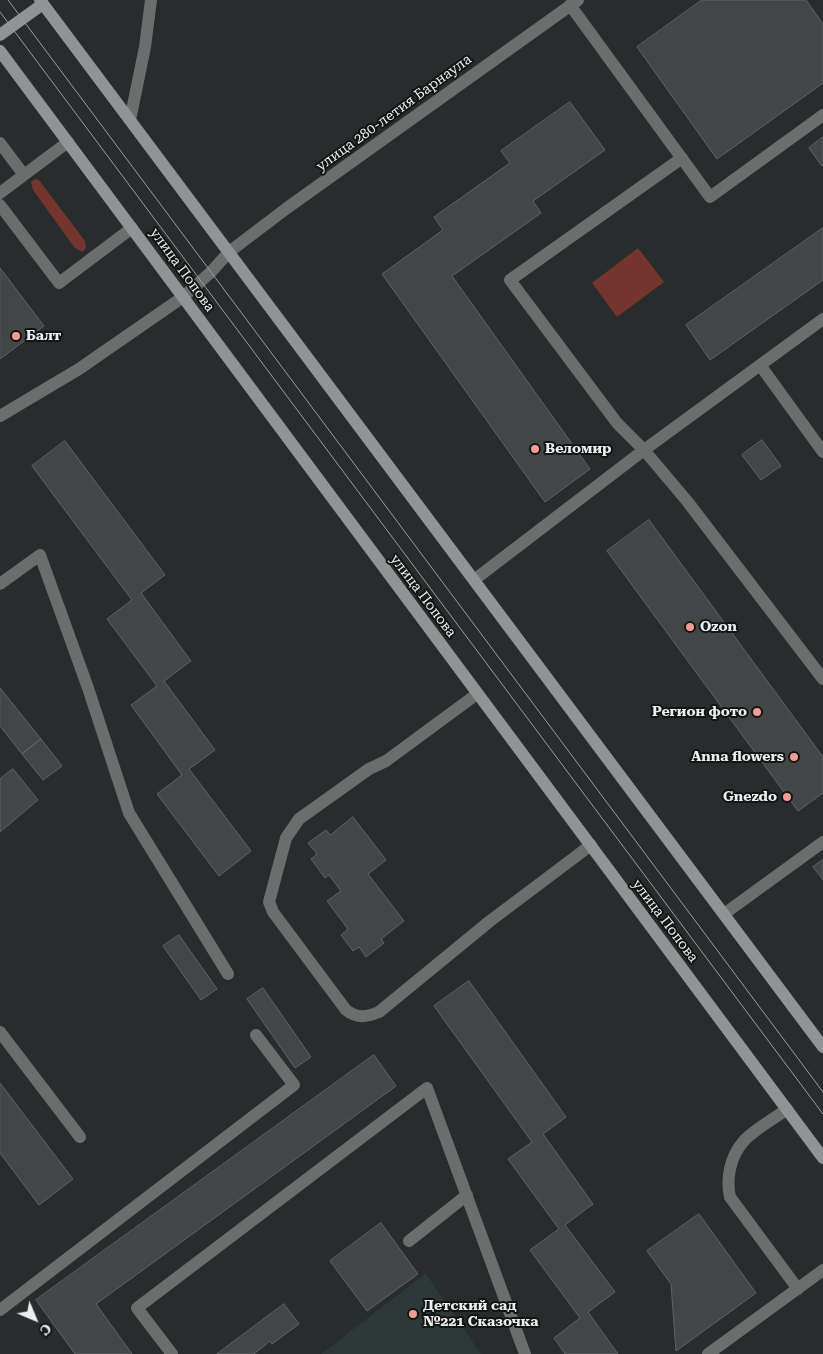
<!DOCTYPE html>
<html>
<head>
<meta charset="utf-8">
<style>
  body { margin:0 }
  #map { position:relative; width:823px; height:1354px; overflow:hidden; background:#292c2c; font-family:"Roboto Serif",serif }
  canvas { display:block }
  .north { position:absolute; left:10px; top:1294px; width:50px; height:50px; -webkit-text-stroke:4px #131414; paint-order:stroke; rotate:135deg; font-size:14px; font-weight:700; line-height:20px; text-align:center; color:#eceeee }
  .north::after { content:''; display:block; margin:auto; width:18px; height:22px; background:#eceeee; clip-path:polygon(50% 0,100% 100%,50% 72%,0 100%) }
</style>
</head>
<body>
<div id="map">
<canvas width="823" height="1354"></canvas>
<div class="north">С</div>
</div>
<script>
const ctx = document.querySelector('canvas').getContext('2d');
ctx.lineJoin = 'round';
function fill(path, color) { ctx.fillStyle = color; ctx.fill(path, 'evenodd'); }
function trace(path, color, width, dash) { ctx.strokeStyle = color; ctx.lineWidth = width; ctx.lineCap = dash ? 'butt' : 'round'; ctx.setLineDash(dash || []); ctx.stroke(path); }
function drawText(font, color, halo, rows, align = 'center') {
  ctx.font = font + ' "Roboto Serif",serif'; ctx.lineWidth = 4; ctx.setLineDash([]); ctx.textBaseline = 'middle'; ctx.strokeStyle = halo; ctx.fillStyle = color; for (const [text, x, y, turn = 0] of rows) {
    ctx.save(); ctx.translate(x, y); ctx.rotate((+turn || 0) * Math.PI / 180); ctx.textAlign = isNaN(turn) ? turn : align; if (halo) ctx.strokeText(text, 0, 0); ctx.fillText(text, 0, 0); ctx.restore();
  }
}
const built = new Path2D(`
  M 426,1274 L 481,1354 L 321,1354 L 425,1274 Z`);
const green = new Path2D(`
  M 35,179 L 39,180 L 42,184 L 85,241 L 86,248 L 82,252 L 74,247 L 33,190 L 31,182 Z
  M 638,248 L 664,282 L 617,317 L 592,283 Z`);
const building = new Path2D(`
  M 702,0 L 806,0 L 823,24 L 823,83 L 717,159 L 637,47 Z
  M 570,102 L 605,150 L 533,201 L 541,213 L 452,276 L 590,469 L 545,502 L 382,274 L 443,230 L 434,217 L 510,163 L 501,151 Z
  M 823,137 L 823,165 L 822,166 L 809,148 Z
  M 823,228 L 823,280 L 710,360 L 686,325 Z
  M 0,268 L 44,326 L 0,359 Z
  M 762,440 L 781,466 L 761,480 L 742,455 Z
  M 65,441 L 165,575 L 141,593 L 191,661 L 164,681 L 215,750 L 189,769 L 251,851 L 219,876 L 157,794 L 182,775 L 131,705 L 157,686 L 107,619 L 132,600 L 32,466 Z
  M 649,520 L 823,757 L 823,793 L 798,811 L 607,551 Z
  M 0,688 L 41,739 L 22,754 L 0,726 Z
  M 41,739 L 62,766 L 43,780 L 22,754 Z
  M 13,769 L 38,800 L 0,832 L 0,779 Z
  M 353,817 L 386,860 L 368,874 L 404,921 L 381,939 L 384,943 L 366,957 L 359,947 L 353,951 L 341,935 L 348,929 L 327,901 L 341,891 L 329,875 L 325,878 L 311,859 L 317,854 L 308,843 L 326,830 L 330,835 Z
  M 823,860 L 823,880 L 813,867 Z
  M 179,935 L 217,989 L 201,1000 L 163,946 Z
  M 469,981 L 566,1117 L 543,1134 L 593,1204 L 565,1225 L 615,1292 L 588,1312 L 618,1354 L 565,1354 L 554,1338 L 580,1318 L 530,1250 L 559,1229 L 508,1159 L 532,1142 L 434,1006 Z
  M 263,988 L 311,1057 L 295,1068 L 247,999 Z
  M 374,1055 L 396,1086 L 96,1304 L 132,1354 L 75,1354 L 36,1300 Z
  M 0,1083 L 73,1179 L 39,1205 L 0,1153 Z
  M 699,1214 L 756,1293 L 676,1351 L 671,1284 L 647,1251 Z
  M 381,1223 L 418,1274 L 367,1311 L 330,1261 Z
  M 284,1304 L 299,1324 L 272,1344 L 270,1341 L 254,1354 L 217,1354 Z`);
const service = new Path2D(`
  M 570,5 L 710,197 L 823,115
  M 130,120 L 145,47 L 151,0
  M 0,143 L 24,175
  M 682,158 L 510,280 L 617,423 L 644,450 L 687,501 L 823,679
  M 0,193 L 68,142
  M 0,205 L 59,283 L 132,228
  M 760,365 L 823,452
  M 0,416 L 79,369 L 183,297
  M 474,580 L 644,450 L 823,319
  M 0,584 L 40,555 L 88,688 L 129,813 L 228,974
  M 477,694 L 386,761 L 369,769 L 299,819 L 286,838 L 269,902 L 273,912 L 346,1010 C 358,1019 366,1017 379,1012 L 490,921 L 591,845
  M 724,914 L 823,842
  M 0,1032 L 80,1137
  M 787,1109 C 774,1119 752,1131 743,1142 C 730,1157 726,1179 730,1197 L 798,1289
  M 409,1241 L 467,1195
  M 0,1310 L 294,1085 L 256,1035
  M 172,1354 L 137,1308 L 427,1088 L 525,1354
  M 708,1354 L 823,1270`);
const minor = new Path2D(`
  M 183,297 L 211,272 L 229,252 L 287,208 L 578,0`);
const secondary = new Path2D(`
  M 40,0 L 823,1047
  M 0,35 L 43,4
  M 0,51 L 823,1158`);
const tram = new Path2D(`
  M 8,0 L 823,1092
  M 0,12 L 823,1114`);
const markers = [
  [16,336,5,"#f59c92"],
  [535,449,5,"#f59c92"],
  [690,627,5,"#f59c92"],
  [757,712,5,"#f59c92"],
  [794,757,5,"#f59c92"],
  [787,797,5,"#f59c92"],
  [413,1314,5,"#f59c92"]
];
const streetNames = [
  ["улица 280-летия Барнаула",394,113,-36],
  ["улица Попова",182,270,54],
  ["улица Попова",423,596,53],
  ["улица Попова",665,921,53]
];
const poiNames = [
  ["Балт",26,336],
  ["Веломир",545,449],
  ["Ozon",700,627],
  ["Регион фото",747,712,"right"],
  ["Anna flowers",784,757,"right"],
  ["Gnezdo",777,797,"right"],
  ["Детский сад",423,1306],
  ["№221 Сказочка",423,1322]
];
fill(built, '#2d3838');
fill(green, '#75352f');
fill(building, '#424646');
trace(building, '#5f6464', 1);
trace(service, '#6c6e6e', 12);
trace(minor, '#6c6e6e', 12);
trace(secondary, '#919494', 12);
trace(tram, '#9b9e9e', 1);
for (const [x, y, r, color] of markers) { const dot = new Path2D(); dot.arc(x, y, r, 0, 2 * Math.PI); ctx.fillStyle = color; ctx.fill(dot); trace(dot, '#131414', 2); }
drawText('14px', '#eceeee', '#131414', streetNames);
drawText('bold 14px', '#eceeee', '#131414', poiNames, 'left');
</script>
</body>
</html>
